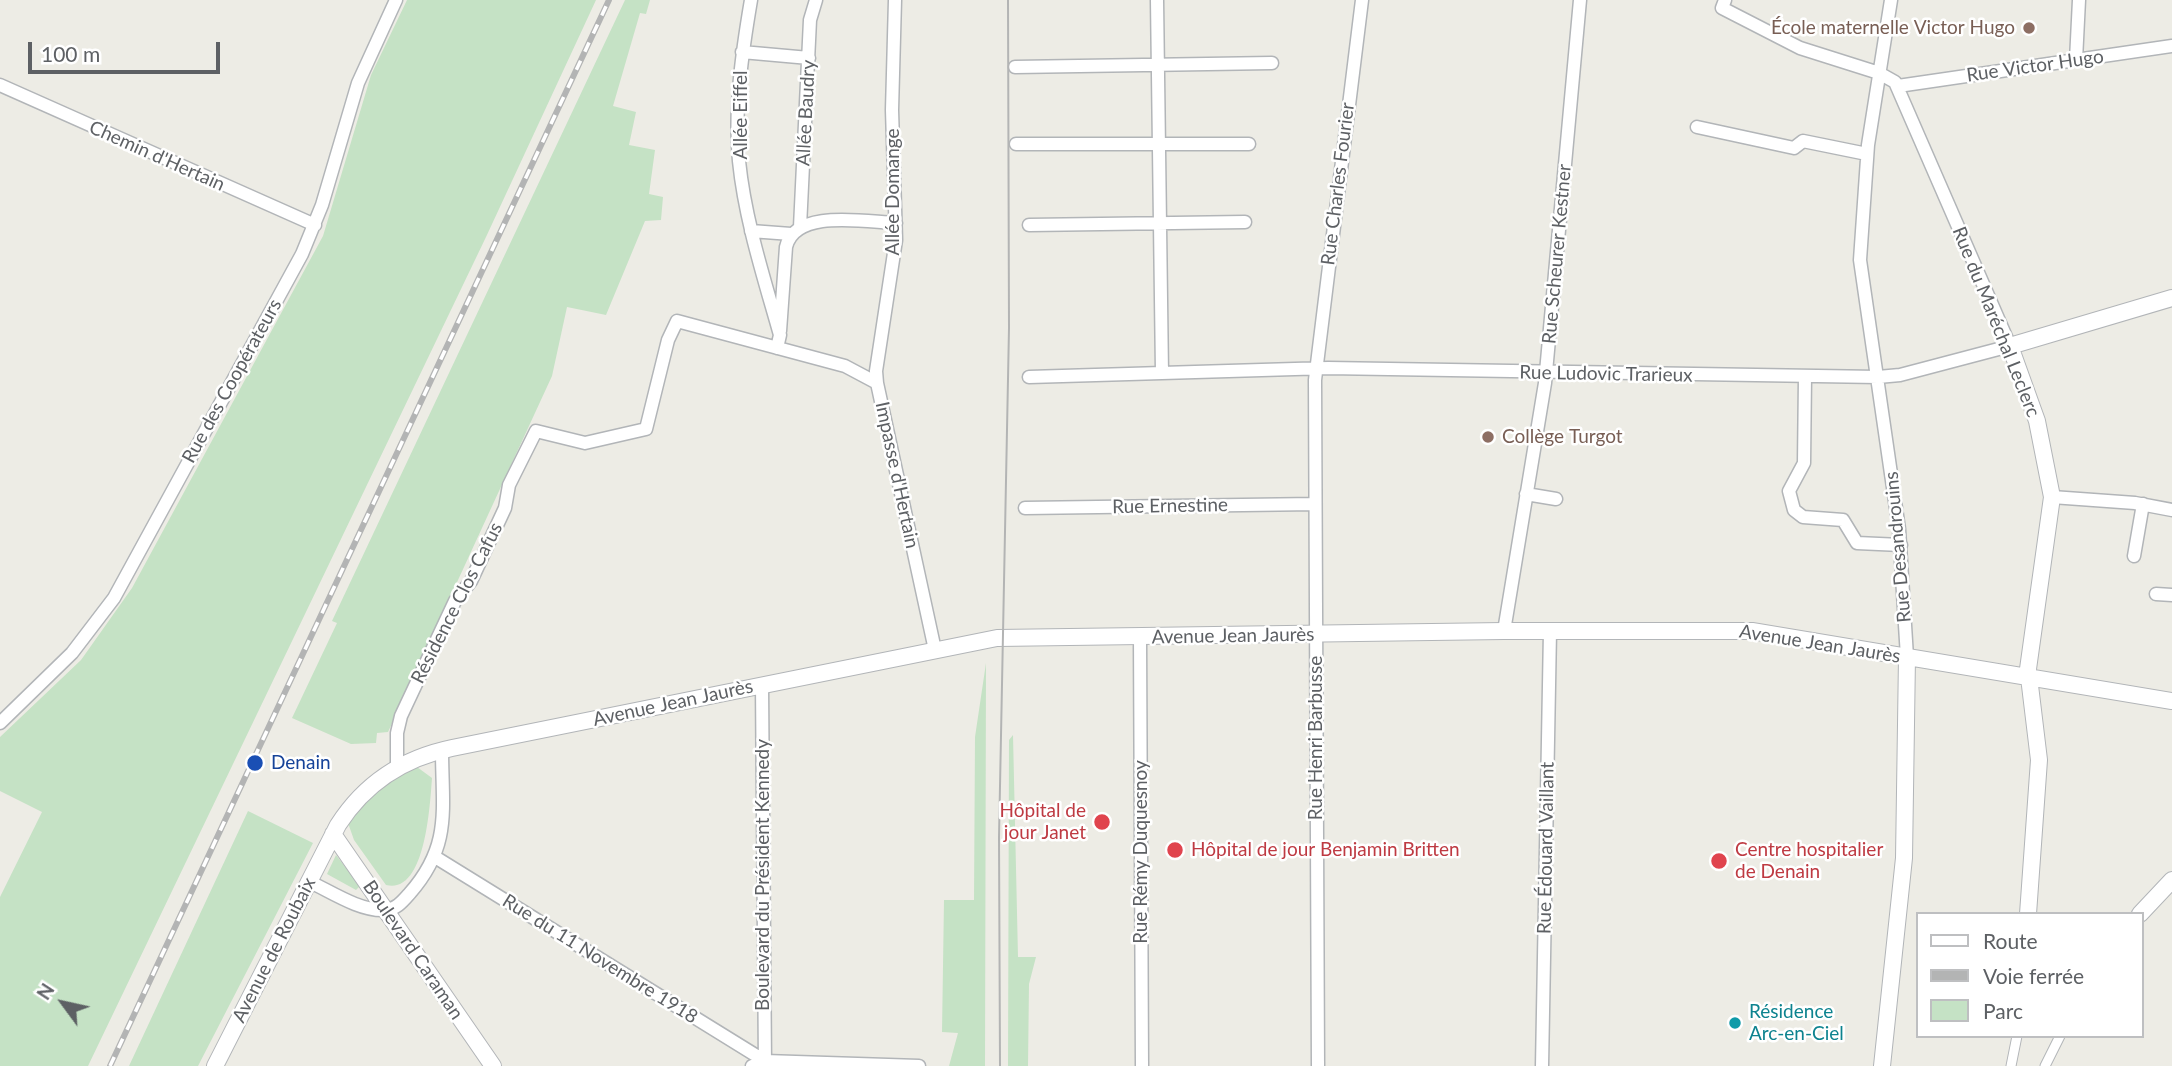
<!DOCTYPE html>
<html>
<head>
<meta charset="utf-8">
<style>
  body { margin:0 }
  #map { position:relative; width:2172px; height:1066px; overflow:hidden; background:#edece5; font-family:Lato,sans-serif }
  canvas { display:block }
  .legend { position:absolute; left:1916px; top:912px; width:228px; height:126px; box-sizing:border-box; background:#fff; border:2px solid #bebfc1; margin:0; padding:9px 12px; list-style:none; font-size:21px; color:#5d6064 }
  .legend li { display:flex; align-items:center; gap:14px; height:35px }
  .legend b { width:35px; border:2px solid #bebfc1 }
  .north { position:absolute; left:28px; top:968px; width:70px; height:70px; -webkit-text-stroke:5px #fff; paint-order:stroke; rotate:303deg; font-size:19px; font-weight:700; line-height:28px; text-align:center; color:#5d6064 }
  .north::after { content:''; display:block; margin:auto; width:24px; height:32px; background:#5d6064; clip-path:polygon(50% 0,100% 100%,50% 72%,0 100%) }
  .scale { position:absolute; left:28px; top:42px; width:192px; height:32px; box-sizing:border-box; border:4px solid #5d6064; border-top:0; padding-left:9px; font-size:21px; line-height:24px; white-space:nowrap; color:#5d6064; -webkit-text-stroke:5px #fff; paint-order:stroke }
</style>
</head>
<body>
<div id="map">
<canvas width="2172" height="1066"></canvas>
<ul class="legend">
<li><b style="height:9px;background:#fff"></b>Route</li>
<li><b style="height:9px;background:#b3b4b4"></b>Voie ferrée</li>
<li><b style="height:19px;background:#c5e2c5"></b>Parc</li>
</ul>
<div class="north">N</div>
<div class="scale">100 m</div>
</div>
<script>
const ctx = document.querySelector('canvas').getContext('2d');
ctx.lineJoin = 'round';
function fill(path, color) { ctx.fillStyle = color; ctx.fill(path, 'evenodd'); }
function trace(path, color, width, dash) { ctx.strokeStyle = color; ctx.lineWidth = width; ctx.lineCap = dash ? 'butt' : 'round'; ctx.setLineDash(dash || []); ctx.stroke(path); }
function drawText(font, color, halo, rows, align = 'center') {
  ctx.font = font + ' Lato,sans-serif'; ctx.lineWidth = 5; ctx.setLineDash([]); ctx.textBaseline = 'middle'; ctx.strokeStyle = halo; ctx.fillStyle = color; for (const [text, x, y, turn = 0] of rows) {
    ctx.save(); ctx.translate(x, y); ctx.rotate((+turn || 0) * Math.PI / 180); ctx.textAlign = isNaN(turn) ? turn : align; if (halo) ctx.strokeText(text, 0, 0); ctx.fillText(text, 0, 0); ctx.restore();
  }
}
const green = new Path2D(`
  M 407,0 L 596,0 L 486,237 L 88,1066 L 0,1066 L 0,897 L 42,812 L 0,791 L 0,737 L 81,660 L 132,588 L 323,236 L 371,75 Z
  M 625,0 L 650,0 L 646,14 L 640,13 L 613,106 L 636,112 L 629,145 L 655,150 L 649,194 L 663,197 L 661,220 L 645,221 L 606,315 L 567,307 L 552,376 L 388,732 L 377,733 L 376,743 L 351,744 L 292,718 L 337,623 L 332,621 Z
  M 986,663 L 985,1066 L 949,1066 L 958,1033 L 942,1032 L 944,900 L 974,900 L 975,737 Z
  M 1013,735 L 1018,957 L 1036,957 L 1029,984 L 1028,1066 L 1008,1066 L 1009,740 Z
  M 417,767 L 432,778 C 430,803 426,895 386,885 L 354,840 L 348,823 C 368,799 388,779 417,767 Z
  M 248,811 L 313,843 L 198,1066 L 129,1066 Z
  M 336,855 L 360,886 L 356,890 L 327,874 Z`);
const pedestrian = new Path2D(`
  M 2011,1066 L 2017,1036
  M 2045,1066 L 2060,1036`);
const minor = new Path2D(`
  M 751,0 C 742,53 734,108 739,161 C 745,220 764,278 780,335 L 777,348
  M 1157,0 L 1162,373
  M 1891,0 L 1868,145 L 1860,260 L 1899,529 L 1907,657
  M 742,52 L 809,58
  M 2076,60 L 2079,0
  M 1015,67 L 1272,63
  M 0,85 L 315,225
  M 1898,86 L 2172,46
  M 1697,127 L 1794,148 L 1803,141 L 1867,154
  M 1016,144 L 1249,144
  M 1029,225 L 1245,222
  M 800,227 L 810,20 L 816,0
  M 751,231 L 791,234
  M 780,331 L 786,247 C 795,208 866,222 896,223
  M 1029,377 L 1328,368 L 1878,377 L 1900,375 L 2010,346 L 1895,82 L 1879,73 L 1800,48 L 1722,8 L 1725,0
  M 1805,377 L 1804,463 L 1789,491 L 1794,510 L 1803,517 L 1843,520 L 1857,543 L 1901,545
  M 877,383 L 876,371 L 896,240 L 892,110 L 895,0
  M 1526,494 L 1556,499
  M 2052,497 L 2135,503 L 2172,510
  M 1025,508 L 1315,504
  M 2134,556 L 2143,504
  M 2156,594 L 2172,595
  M 1504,631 L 1545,383 L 1580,0
  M 1140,637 L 1142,1066
  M 762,685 L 765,1066
  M 0,723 L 72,653 L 114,598 L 302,254 L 322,205 L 358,83 L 396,0
  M 397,767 L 397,733 L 401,716 L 455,601 L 471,581 L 505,508 L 509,485 L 536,431 L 585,443 L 646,429 L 668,340 L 677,321 L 845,366 L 877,383 L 935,650
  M 435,857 L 765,1061
  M 308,881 C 330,891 359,911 384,910 C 396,910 403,901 410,893 C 452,845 442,809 442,750
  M 752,1066 L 765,1061 L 919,1066
  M 1318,1066 L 1315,380 L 1362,0
  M 1542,1066 L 1550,631`);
const tertiary = new Path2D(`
  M 333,834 L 493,1066
  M 2028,914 L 2039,760 L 2028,669 L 2052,497 L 2037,421 L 2010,346 L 2172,298
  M 2140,914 L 2172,880
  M 215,1066 L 338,825 C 365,783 404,758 452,748 L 997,638 L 1504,631 L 1752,631 L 2172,701
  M 1882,1066 L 1904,858 L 1907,657`);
const tram = new Path2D(`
  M 1000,1066 L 999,837 L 1009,328 L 1008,0`);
const rail = new Path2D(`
  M 110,1066 L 609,0`);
const markers = [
  [2029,28,7,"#8d6e63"],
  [1488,437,7,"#8d6e63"],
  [255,763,9,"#1a4fb4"],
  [1102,822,9,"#e0444e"],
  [1175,850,9,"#e0444e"],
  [1719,861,9,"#e0444e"],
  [1735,1023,7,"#0f9aa8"]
];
const educationNames = [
  ["École maternelle Victor Hugo",2015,28],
  ["Collège Turgot",1502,437,"left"]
];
const streetNames = [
  ["Rue Victor Hugo",2035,66,-8],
  ["Allée Baudry",806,113,-87],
  ["Allée Eiffel",741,115,-90],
  ["Chemin d'Hertain",157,156,24],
  ["Rue Charles Fourier",1338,184,-83],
  ["Allée Domange",893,192,-90],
  ["Rue Scheurer Kestner",1557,254,-85],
  ["Rue du Maréchal Leclerc",1996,322,68],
  ["Rue Ludovic Trarieux",1606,374,1],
  ["Rue des Coopérateurs",232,381,-61],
  ["Impasse d'Hertain",897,475,78],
  ["Rue Ernestine",1170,506,-1],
  ["Rue Desandrouins",1898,547,-95],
  ["Résidence Clos Cafus",457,603,-63],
  ["Avenue Jean Jaurès",1233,636,-1],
  ["Avenue Jean Jaurès",1820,644,9],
  ["Avenue Jean Jaurès",673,703,-12],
  ["Rue Henri Barbusse",1316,738,-90],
  ["Rue Édouard Vaillant",1546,848,-89],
  ["Rue Rémy Duquesnoy",1141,852,-90],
  ["Boulevard du Président Kennedy",763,875,-90],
  ["Avenue de Roubaix",274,950,-63],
  ["Boulevard Caraman",413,950,56],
  ["Rue du 11 Novembre 1918",600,959,32]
];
const transitNames = [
  ["Denain",271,763]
];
const healthNames = [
  ["Hôpital de",1086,811,"right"],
  ["jour Janet",1086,833,"right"],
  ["Hôpital de jour Benjamin Britten",1191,850],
  ["Centre hospitalier",1735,850],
  ["de Denain",1735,872]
];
const cultureNames = [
  ["Résidence",1749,1012],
  ["Arc-en-Ciel",1749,1034]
];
fill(green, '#c5e2c5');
trace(pedestrian, '#b2b5b8', 11);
trace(minor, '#b2b5b8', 15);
trace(tertiary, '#b2b5b8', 18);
trace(pedestrian, '#fff', 9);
trace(minor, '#fff', 12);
trace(tertiary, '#fff', 16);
trace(tram, '#b3b4b4', 2);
trace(rail, '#b3b4b4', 6);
trace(rail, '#fff', 3.5, [10]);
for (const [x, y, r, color] of markers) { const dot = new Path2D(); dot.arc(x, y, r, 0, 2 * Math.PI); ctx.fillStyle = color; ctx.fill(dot); trace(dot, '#fff', 2.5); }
drawText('19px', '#785e54', '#fff', educationNames, 'right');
drawText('19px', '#5d6064', '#fff', streetNames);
drawText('19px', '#164399', '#fff', transitNames, 'left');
drawText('19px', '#be3a42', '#fff', healthNames, 'left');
drawText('19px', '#0d838f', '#fff', cultureNames, 'left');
</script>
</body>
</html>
